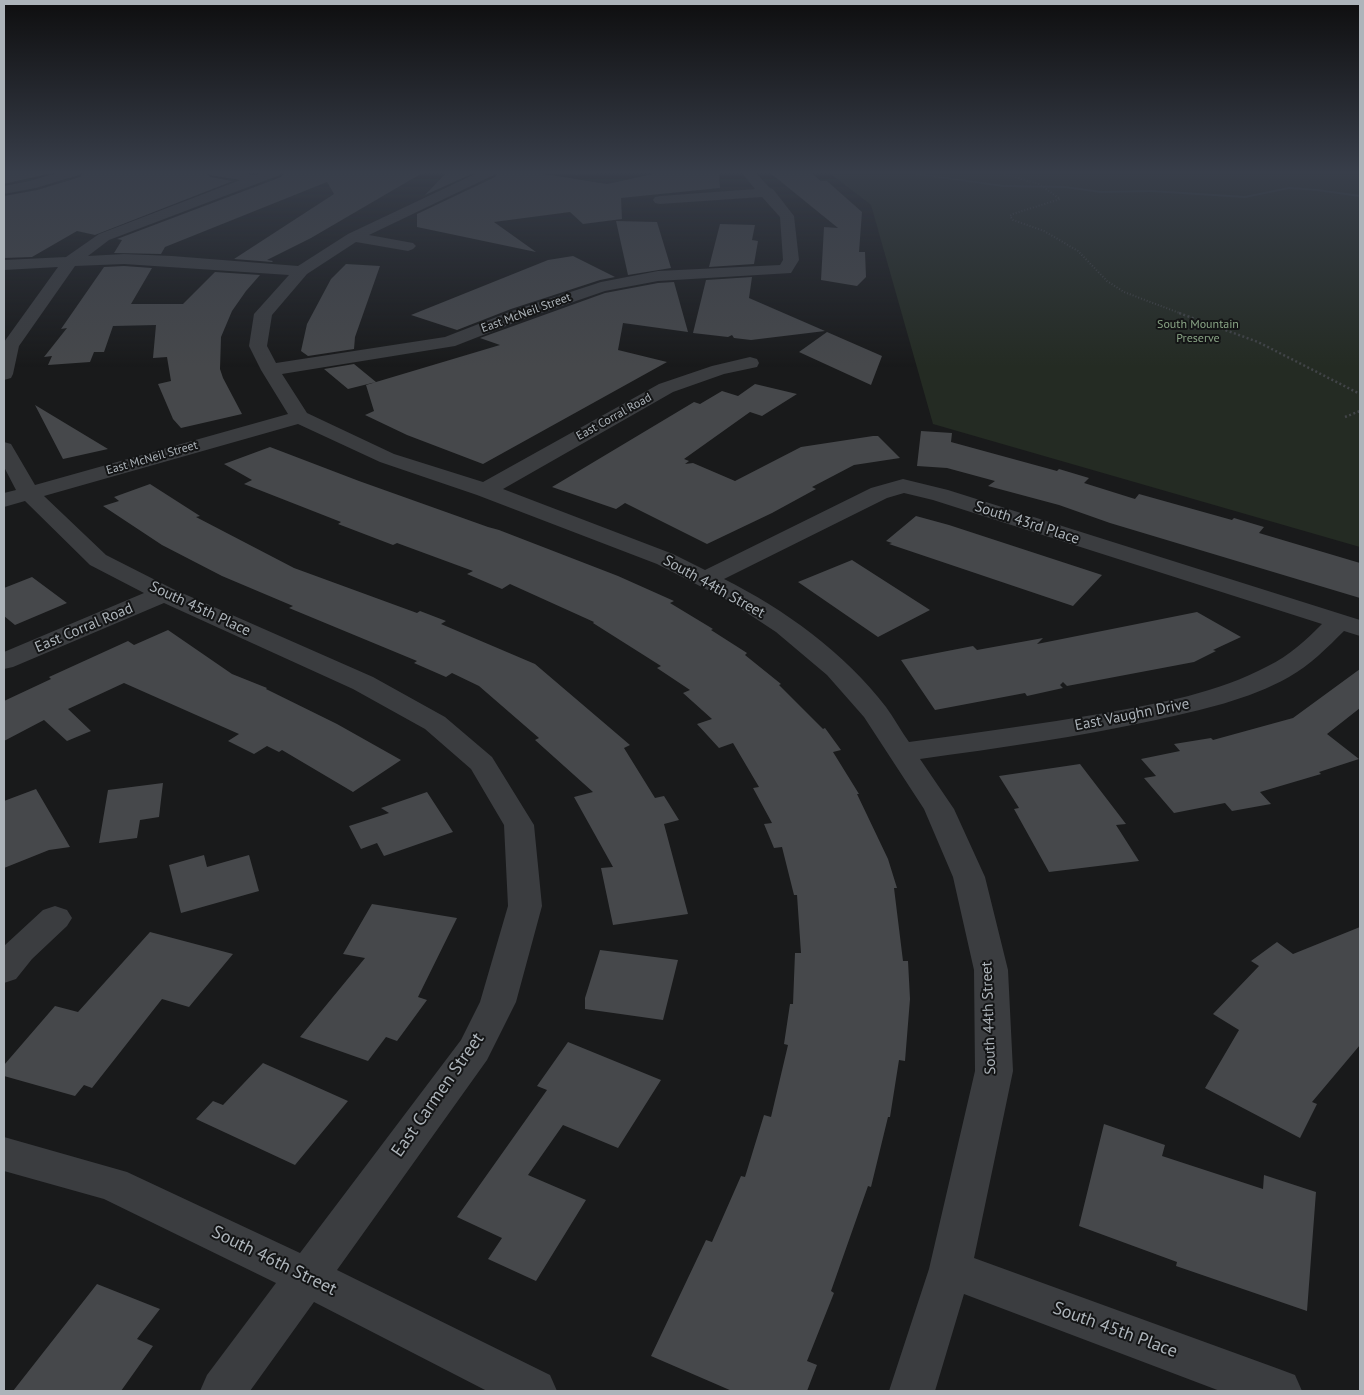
<!DOCTYPE html>
<html>
<head>
<meta charset="utf-8">
<style>
  body { margin:0 }
  #map { position:relative; width:1364px; height:1395px; overflow:hidden; background:#191a1b; font-family:"PT Sans",sans-serif }
  canvas { display:block }
  .frame { position:absolute; inset:0; border:5px solid #adb4ba; pointer-events:none }
</style>
</head>
<body>
<div id="map">
<canvas width="1364" height="1395"></canvas>
<div class="frame"></div>
</div>
<script>
const ctx = document.querySelector('canvas').getContext('2d');
ctx.lineJoin = 'round';
function fill(path, color) { ctx.fillStyle = color; ctx.fill(path, 'evenodd'); }
function trace(path, color, width, dash) { ctx.strokeStyle = color; ctx.lineWidth = width; ctx.lineCap = dash ? 'butt' : 'round'; ctx.setLineDash(dash || []); ctx.stroke(path); }
function drawText(font, color, halo, rows, align = 'center') {
  ctx.font = font + ' "PT Sans",sans-serif'; ctx.lineWidth = 4; ctx.setLineDash([]); ctx.textBaseline = 'middle'; ctx.strokeStyle = halo; ctx.fillStyle = color; for (const [text, x, y, turn = 0] of rows) {
    ctx.save(); ctx.translate(x, y); ctx.rotate((+turn || 0) * Math.PI / 180); ctx.textAlign = isNaN(turn) ? turn : align; if (halo) ctx.strokeText(text, 0, 0); ctx.fillText(text, 0, 0); ctx.restore();
  }
}
const green = new Path2D(`
  M 828,172 L 1360,172 L 1360,547 L 933,424 L 871,205 Z`);
const stream = new Path2D(`
  M 538,172 L 604,172 L 577,175 L 540,173 Z
  M 899,172 L 907,172 L 1003,185 L 1065,186 L 1101,191 L 1151,190 L 1245,196 L 1289,187 L 1317,189 L 1360,195 L 1360,197 L 1317,191 L 1289,189 L 1245,198 L 1151,192 L 1101,193 L 1065,188 L 1003,187 Z`);
const building = new Path2D(`
  M 4,172 L 56,172 L 4,184 Z
  M 83,172 L 206,172 L 210,177 L 233,181 L 95,235 L 77,231 L 32,257 L 4,258 L 4,196 L 37,190 L 80,177 Z
  M 284,172 L 424,172 L 311,238 L 267,260 L 273,261 L 272,262 L 234,259 L 334,194 L 327,182 L 165,247 L 161,254 L 114,253 L 122,240 L 117,239 L 281,177 Z
  M 447,172 L 476,172 L 425,195 Z
  M 498,172 L 532,172 L 607,184 L 662,172 L 719,172 L 720,188 L 621,198 L 622,219 L 583,224 L 570,212 L 494,222 L 536,252 L 417,227 L 417,214 L 495,177 Z
  M 769,172 L 810,172 L 821,181 L 827,181 L 862,212 L 859,252 L 865,252 L 866,277 L 857,286 L 821,280 L 824,227 L 838,228 Z
  M 616,221 L 657,222 L 671,268 L 628,275 Z
  M 720,224 L 755,225 L 752,240 L 758,241 L 754,264 L 709,267 Z
  M 573,256 L 615,277 L 600,280 L 511,309 L 457,330 L 411,315 L 548,260 Z
  M 346,264 L 380,266 L 355,337 L 354,349 L 308,356 L 301,351 L 307,324 L 331,279 Z
  M 124,266 L 152,268 L 131,304 L 183,304 L 215,272 L 260,275 L 246,291 L 232,311 L 221,337 L 220,369 L 223,378 L 242,414 L 181,428 L 173,419 L 158,384 L 171,381 L 167,357 L 153,358 L 156,325 L 113,326 L 104,352 L 94,352 L 90,362 L 48,365 L 52,356 L 44,357 L 67,328 L 61,329 L 104,267 Z
  M 752,277 L 749,298 L 825,331 L 751,340 L 734,338 L 732,335 L 728,337 L 693,333 L 706,280 Z
  M 674,282 L 688,332 L 623,323 L 618,350 L 667,362 L 483,464 L 407,435 L 365,415 L 374,411 L 366,385 L 500,345 L 480,338 L 605,293 L 658,283 Z
  M 827,332 L 882,356 L 871,385 L 799,352 Z
  M 354,364 L 376,382 L 348,389 L 324,369 Z
  M 755,384 L 797,394 L 762,416 L 750,412 L 684,459 L 689,461 L 685,464 L 693,463 L 735,481 L 801,447 L 873,436 L 878,436 L 900,458 L 854,465 L 812,487 L 816,489 L 772,513 L 707,544 L 625,503 L 616,509 L 552,487 L 694,402 L 700,404 L 722,391 L 738,396 Z
  M 35,405 L 108,449 L 63,459 Z
  M 921,431 L 952,433 L 951,442 L 1057,471 L 1059,469 L 1089,478 L 1084,483 L 1135,499 L 1139,494 L 1232,520 L 1234,518 L 1264,527 L 1259,533 L 1360,563 L 1360,598 L 1110,523 L 1059,505 L 988,486 L 995,481 L 947,468 L 917,466 Z
  M 270,447 L 359,481 L 488,527 L 499,530 L 618,576 L 674,601 L 670,603 L 713,629 L 711,630 L 747,653 L 745,655 L 781,684 L 779,685 L 823,729 L 825,728 L 841,750 L 833,752 L 859,794 L 857,794 L 888,859 L 897,888 L 894,888 L 903,961 L 908,961 L 910,999 L 905,1061 L 899,1060 L 890,1117 L 888,1117 L 871,1187 L 868,1186 L 831,1291 L 834,1293 L 807,1361 L 817,1365 L 807,1391 L 732,1391 L 651,1356 L 706,1240 L 712,1242 L 741,1176 L 745,1177 L 764,1115 L 771,1117 L 788,1045 L 784,1044 L 790,1004 L 793,1004 L 795,953 L 801,953 L 797,895 L 794,895 L 782,847 L 774,848 L 764,824 L 772,823 L 753,788 L 759,787 L 733,743 L 719,748 L 697,724 L 712,719 L 683,693 L 690,690 L 657,668 L 661,666 L 593,623 L 594,622 L 510,584 L 502,589 L 467,574 L 473,571 L 397,543 L 393,545 L 338,524 L 341,522 L 244,484 L 252,480 L 224,464 Z
  M 150,484 L 200,516 L 196,517 L 294,568 L 417,613 L 420,611 L 446,621 L 441,624 L 535,664 L 630,745 L 624,748 L 655,798 L 664,796 L 679,820 L 664,824 L 688,914 L 613,925 L 601,868 L 613,867 L 574,797 L 593,792 L 535,740 L 539,738 L 479,686 L 452,673 L 446,677 L 414,663 L 417,661 L 289,608 L 293,606 L 222,576 L 162,545 L 103,506 L 119,501 L 114,497 Z
  M 916,516 L 949,525 L 1102,575 L 1073,606 L 889,544 L 892,543 L 886,541 Z
  M 852,560 L 930,610 L 878,637 L 798,582 Z
  M 32,577 L 67,603 L 15,625 L 4,616 L 4,588 Z
  M 1197,612 L 1241,637 L 1213,650 L 1216,651 L 1194,662 L 1067,686 L 1063,682 L 1060,685 L 1063,688 L 1027,696 L 1025,693 L 935,710 L 901,660 L 973,646 L 977,650 L 1043,638 L 1037,644 Z
  M 168,630 L 232,674 L 267,688 L 266,689 L 337,724 L 401,760 L 353,792 L 282,750 L 279,752 L 267,746 L 254,754 L 228,741 L 239,734 L 124,683 L 68,709 L 91,731 L 67,741 L 44,720 L 4,741 L 4,701 L 51,679 L 49,677 L 128,641 L 134,645 Z
  M 1360,669 L 1360,708 L 1327,734 L 1359,759 L 1319,772 L 1321,774 L 1260,792 L 1271,804 L 1232,811 L 1225,803 L 1174,813 L 1144,778 L 1156,776 L 1141,759 L 1180,751 L 1174,744 L 1211,738 L 1213,740 L 1293,718 Z
  M 1080,764 L 1126,824 L 1116,825 L 1139,861 L 1049,872 L 1014,809 L 1019,808 L 999,776 Z
  M 163,783 L 159,817 L 140,820 L 137,838 L 99,843 L 108,790 Z
  M 36,789 L 70,847 L 49,850 L 4,868 L 4,801 Z
  M 427,792 L 453,832 L 384,856 L 377,843 L 361,849 L 349,826 L 389,813 L 381,808 Z
  M 204,855 L 207,867 L 249,855 L 259,891 L 181,913 L 169,865 Z
  M 372,904 L 457,918 L 418,997 L 427,1000 L 397,1041 L 386,1037 L 368,1061 L 300,1037 L 365,958 L 343,954 Z
  M 1360,927 L 1360,1045 L 1312,1102 L 1317,1104 L 1300,1138 L 1205,1088 L 1239,1030 L 1213,1014 L 1259,966 L 1251,961 L 1277,942 L 1293,954 Z
  M 150,932 L 233,954 L 189,1007 L 162,999 L 92,1088 L 84,1085 L 75,1096 L 4,1076 L 4,1065 L 55,1006 L 78,1012 Z
  M 600,950 L 678,960 L 663,1020 L 585,1009 L 585,998 Z
  M 568,1042 L 661,1080 L 618,1148 L 563,1125 L 528,1175 L 586,1200 L 536,1281 L 488,1259 L 502,1238 L 457,1217 L 547,1090 L 537,1086 Z
  M 263,1063 L 348,1101 L 295,1165 L 196,1119 L 213,1101 L 223,1105 Z
  M 1104,1124 L 1165,1145 L 1162,1156 L 1263,1189 L 1264,1175 L 1316,1192 L 1307,1311 L 1176,1266 L 1177,1262 L 1079,1226 Z
  M 97,1284 L 160,1309 L 137,1339 L 153,1346 L 121,1391 L 13,1391 Z`);
const pathFar1 = new Path2D(`
  M 998,172 L 1039,184 L 1060,199 L 1013,214 L 1010,216 L 1013,220 L 1044,231 L 1078,251 L 1107,281 L 1124,292 L 1182,314`);
const path = new Path2D(`
  M 1179,313 L 1258,342 L 1360,394
  M 1345,417 L 1360,411`);
const minor = new Path2D(`
  M 61,172 L 81,172 L 79,175 L 36,188 L 4,194 L 4,186 L 29,181 Z
  M 208,172 L 236,172 L 255,175 L 264,172 L 282,172 L 280,175 L 109,240 L 88,256 L 124,254 L 172,256 L 298,266 L 348,234 L 479,172 L 496,172 L 494,175 L 369,235 L 413,243 L 416,246 L 413,249 L 408,251 L 356,242 L 307,274 L 272,315 L 267,346 L 276,363 L 445,337 L 512,311 L 601,282 L 658,271 L 780,265 L 783,260 L 780,217 L 762,197 L 660,204 L 655,203 L 653,200 L 655,197 L 660,196 L 755,189 L 741,172 L 755,172 L 770,188 L 773,189 L 794,216 L 799,260 L 791,273 L 658,281 L 605,291 L 524,319 L 455,346 L 282,374 L 307,413 L 394,454 L 483,482 L 659,384 L 712,366 L 750,357 L 757,359 L 759,363 L 757,367 L 724,374 L 673,392 L 503,489 L 673,554 L 705,570 L 871,488 L 903,479 L 948,490 L 1360,620 L 1360,636 L 1344,631 C 1327,648 1310,665 1289,677 C 1248,700 1201,710 1156,720 C 1078,737 999,748 920,759 L 954,809 L 985,877 L 1008,970 L 1013,1071 L 974,1258 L 1279,1369 L 1295,1375 L 1302,1391 L 1220,1391 L 964,1294 L 935,1391 L 889,1391 L 929,1269 L 975,1071 L 974,970 L 953,877 L 924,809 L 864,717 L 827,675 L 776,632 L 729,601 L 657,564 L 477,495 L 380,462 L 298,424 L 44,496 L 106,555 L 173,589 L 373,677 L 445,717 L 492,757 L 534,825 L 542,906 L 516,1002 L 487,1060 L 337,1270 L 550,1375 L 557,1391 L 487,1391 L 314,1302 L 250,1391 L 200,1391 L 207,1375 L 276,1283 L 104,1199 L 4,1171 L 4,1137 L 127,1172 L 300,1253 L 461,1040 L 480,1002 L 508,906 L 504,825 L 471,769 L 425,729 L 353,689 L 164,603 L 13,667 L 4,669 L 4,652 L 144,593 L 90,565 L 25,501 L 4,507 L 4,493 L 16,490 L 4,467 L 4,442 L 11,444 L 35,485 L 288,414 L 261,370 L 249,346 L 254,314 L 289,275 L 124,264 L 75,266 L 19,346 L 13,374 L 11,378 L 4,380 L 4,342 L 58,267 L 4,270 L 4,260 L 66,257 L 99,234 L 240,180 L 210,175 ZM 904,493 L 933,500 L 1322,624 C 1306,640 1289,656 1268,666 C 1218,693 1160,703 1105,713 C 1040,724 975,733 909,742 C 901,731 894,718 886,707 C 845,653 784,609 724,579 L 887,498 Z
  M 55,906 L 67,910 L 72,918 L 67,926 L 32,959 L 16,979 L 4,983 L 4,946 L 43,910 Z`);
const farStreetnames = [
  ["East McNeil Street",526,313,-20],
  ["East Corral Road",614,417,-29],
  ["East McNeil Street",152,458,-16]
];
const farParknames = [
  ["South Mountain",1198,325],
  ["Preserve",1198,339]
];
const streetNames = [
  ["South 43rd Place",1027,523,18],
  ["South 44th Street",714,587,29],
  ["South 45th Place",200,609,25],
  ["East Corral Road",84,628,-23],
  ["East Vaughn Drive",1132,715,-11],
  ["South 44th Street",989,1018,-92]
];
const nearStreetnames = [
  ["East Carmen Street",438,1095,-55],
  ["South 46th Street",274,1261,26],
  ["South 45th Place",1115,1330,20]
];
fill(green, '#242b23');
fill(stream, '#303b3f');
fill(building, '#46484b');
trace(pathFar1, '#414447', 2, [1, 2]);
trace(path, '#414447', 2.5, [2, 2.5]);
fill(minor, '#3b3d40');
const sky = ctx.createLinearGradient(0, 0, 0, 367);
sky.addColorStop(0, '#0e0e0f');
sky.addColorStop(0.47, '#383e4a');
sky.addColorStop(1, '#383e4a00');
ctx.fillStyle = sky;
ctx.fillRect(0, 0, 1364, 367);
drawText('12px', '#adb4ba', '#141516', farStreetnames);
drawText('12px', '#89a485', '#141516', farParknames);
drawText('15px', '#adb4ba', '#141516', streetNames);
drawText('18px', '#adb4ba', '#141516', nearStreetnames);
</script>
</body>
</html>
